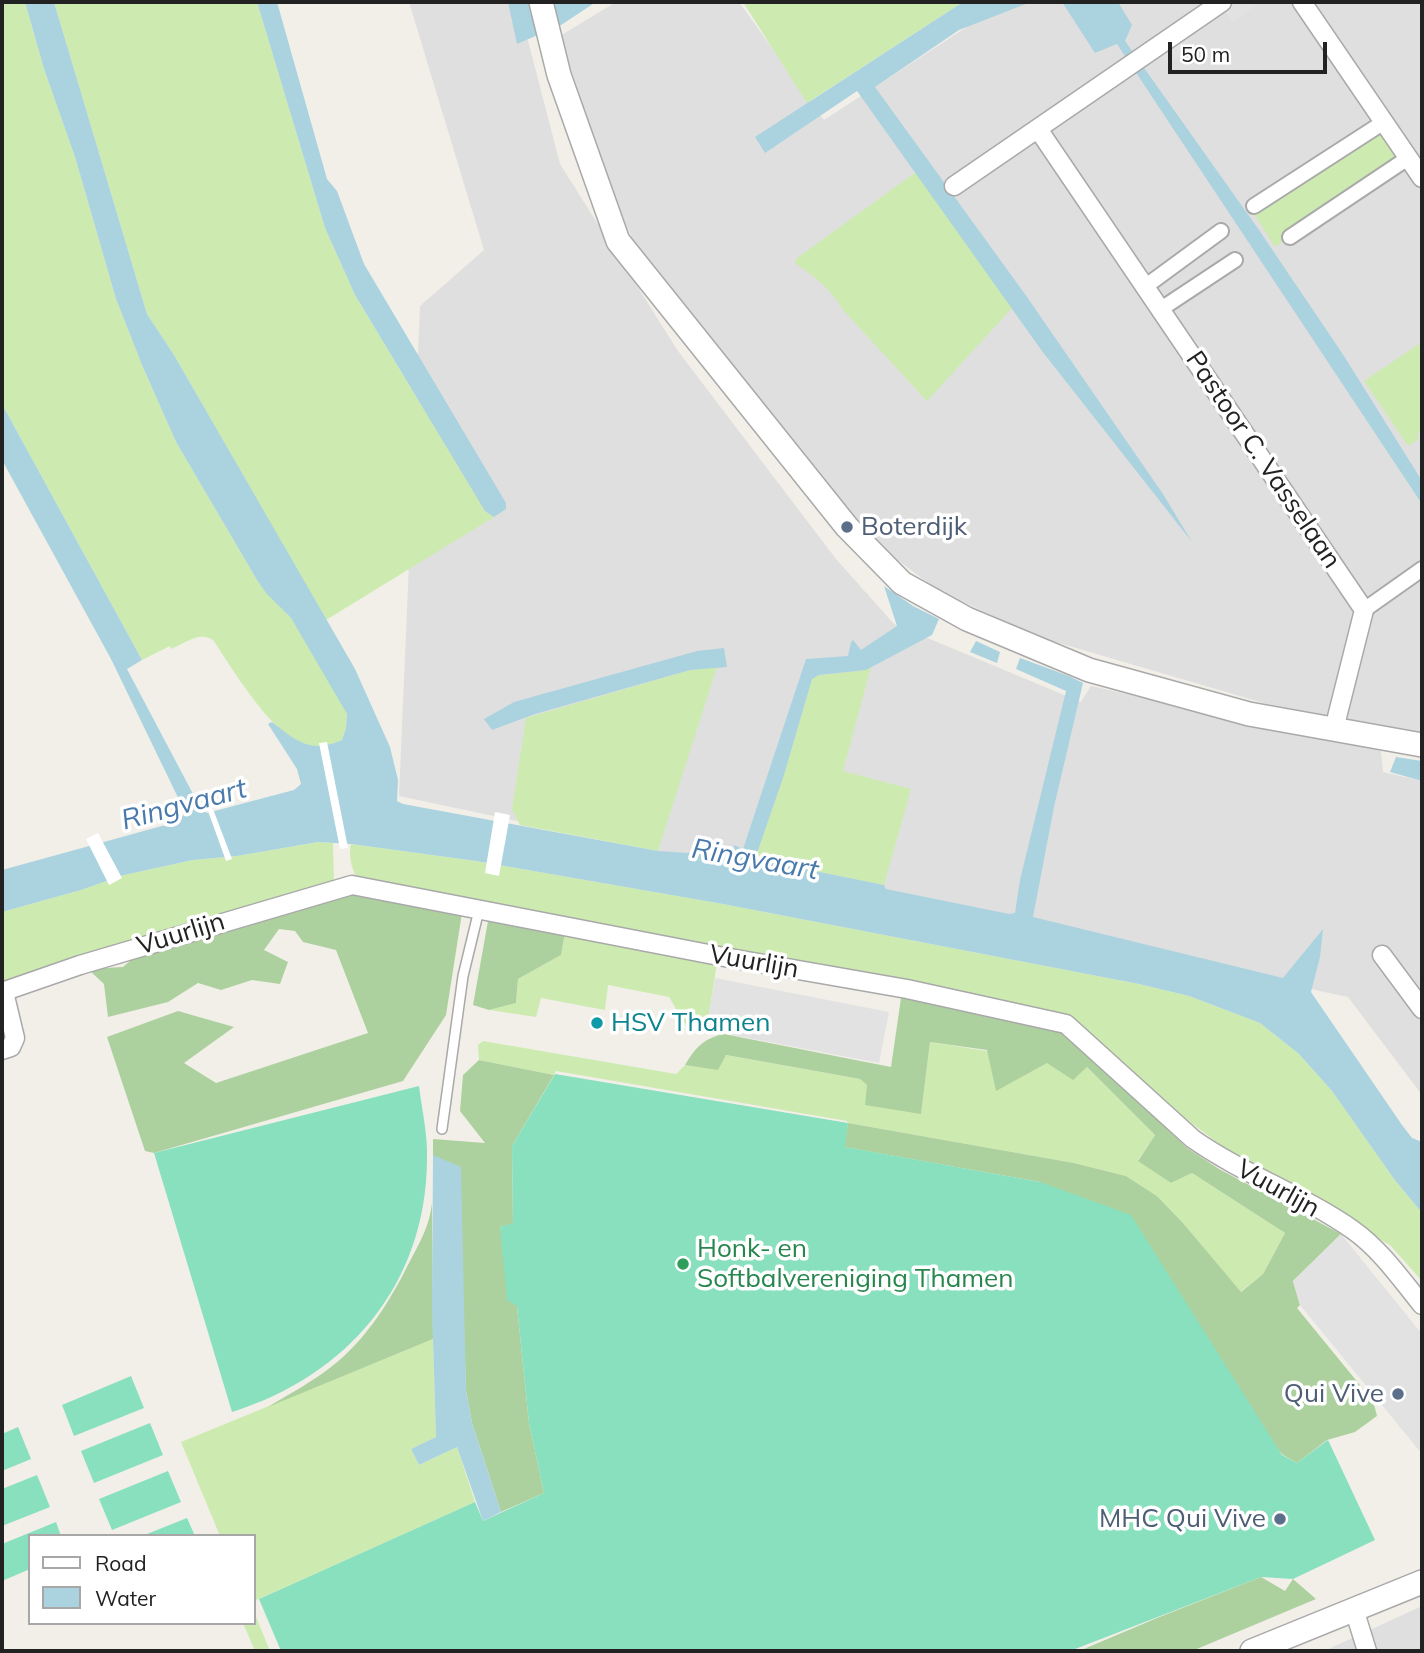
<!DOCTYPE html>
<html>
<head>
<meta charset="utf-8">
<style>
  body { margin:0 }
  #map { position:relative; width:1424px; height:1653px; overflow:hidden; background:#f2efe9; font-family:Mulish,sans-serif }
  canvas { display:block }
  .frame { position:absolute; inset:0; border:4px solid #222; pointer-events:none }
  .legend { position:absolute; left:28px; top:1534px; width:228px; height:91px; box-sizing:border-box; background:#fff; border:2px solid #a7a7a7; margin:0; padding:9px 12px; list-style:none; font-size:21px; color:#222 }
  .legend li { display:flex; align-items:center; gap:14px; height:35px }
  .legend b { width:35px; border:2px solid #a7a7a7 }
  .scale { position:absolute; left:1168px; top:42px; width:159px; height:32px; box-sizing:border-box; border:4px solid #222; border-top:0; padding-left:9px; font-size:21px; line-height:24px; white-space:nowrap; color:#222; -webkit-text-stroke:5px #fff; paint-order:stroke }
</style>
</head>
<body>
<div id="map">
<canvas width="1424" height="1653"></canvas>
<div class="frame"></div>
<ul class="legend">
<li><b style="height:9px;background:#fff"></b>Road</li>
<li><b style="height:19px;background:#aad3df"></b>Water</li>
</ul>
<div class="scale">50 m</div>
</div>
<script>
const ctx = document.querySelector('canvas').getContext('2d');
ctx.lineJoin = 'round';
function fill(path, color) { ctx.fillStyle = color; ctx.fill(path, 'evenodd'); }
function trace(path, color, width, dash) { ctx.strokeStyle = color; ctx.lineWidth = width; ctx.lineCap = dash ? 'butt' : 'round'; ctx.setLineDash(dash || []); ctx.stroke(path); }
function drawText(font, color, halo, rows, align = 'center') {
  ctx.font = font + ' Mulish,sans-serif'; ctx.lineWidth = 7; ctx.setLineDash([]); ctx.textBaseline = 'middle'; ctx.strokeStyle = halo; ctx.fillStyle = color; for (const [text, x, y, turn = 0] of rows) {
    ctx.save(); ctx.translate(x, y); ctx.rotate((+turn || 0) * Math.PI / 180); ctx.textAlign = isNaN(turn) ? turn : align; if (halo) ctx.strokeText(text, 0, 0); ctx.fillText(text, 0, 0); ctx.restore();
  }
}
const residential = new Path2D(`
  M 409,2 L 518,2 L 560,164 L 678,351 L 836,559 L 894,624 L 1081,702 L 1091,686 L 1381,751 L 1383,772 L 1422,781 L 1422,1095 L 1348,997 L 399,796 L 420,306 L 484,250 Z
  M 616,2 L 739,2 L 824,120 L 1005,2 L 1422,2 L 1422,733 L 1267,704 L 1042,638 L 939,591 L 872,541 L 796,449 L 633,240 L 616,205 L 560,36 Z
  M 1422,1606 L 1422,1651 L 1324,1651 Z`);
const grass = new Path2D(`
  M 2,2 L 25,2 L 44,69 L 75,157 L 116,299 L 142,365 L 176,442 L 257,580 L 266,592 L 291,618 L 337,694 L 347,714 L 346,728 L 342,740 C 334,744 324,747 315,747 C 277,746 233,669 213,640 C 200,631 185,643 171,649 L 170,646 L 142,660 L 2,404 Z
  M 54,2 L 257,2 L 325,228 L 355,295 L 485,511 L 494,517 L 326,620 L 174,355 L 147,314 Z
  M 743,2 L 963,2 L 807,103 Z
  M 1380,127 L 1399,157 L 1283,234 L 1286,239 L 1275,247 L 1253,212 Z
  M 916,172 L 1012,308 L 927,401 L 843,310 C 831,289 815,277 795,263 L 797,258 Z
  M 1422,342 L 1422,430 L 1417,434 L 1419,439 L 1408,446 L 1364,381 Z
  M 717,667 L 658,851 L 520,825 L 512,809 L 526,718 L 690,670 Z
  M 871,667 L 843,771 L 911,789 L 884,885 L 755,859 L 784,775 L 812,679 L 814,676 L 866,670 Z
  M 318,842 L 333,843 L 334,882 L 2,983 L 2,912 L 81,890 L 124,875 L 193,860 L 237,856 Z
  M 351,844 L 476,861 L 723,904 L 1139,984 L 1189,996 L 1260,1023 L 1299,1054 L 1332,1091 L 1394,1179 L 1422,1213 L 1422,1281 L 1390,1245 L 1260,1171 L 1222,1146 L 1186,1119 L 1087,1031 L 1067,1017 L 1048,1010 L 520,908 L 360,882 C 352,872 348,857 351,844 Z
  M 565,933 L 717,963 L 708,1020 L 687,1027 L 669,997 L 608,985 L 605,1010 L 541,998 L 536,1017 L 489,1010 L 516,1003 L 518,979 L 561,955 Z
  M 483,1041 L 676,1074 L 685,1065 L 718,1069 L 725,1055 L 860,1079 L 867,1085 L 867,1090 L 921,1113 L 930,1042 L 1087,1067 L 1155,1135 L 1138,1160 L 1171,1183 L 1192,1173 L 1285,1233 L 1263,1274 L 1240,1292 L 1183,1223 L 1157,1196 L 1126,1176 L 1074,1163 L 848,1123 L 847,1121 L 556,1071 L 554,1075 L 479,1060 L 478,1045 Z
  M 433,1339 L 436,1437 L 411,1449 L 419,1465 L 457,1447 L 475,1502 L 254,1601 L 254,1536 L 220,1536 L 181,1442 Z
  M 254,1612 L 270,1651 L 255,1651 L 243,1623 L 254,1623 Z`);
const forest = new Path2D(`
  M 353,894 L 462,913 L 446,1015 L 403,1081 L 154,1153 L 145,1151 L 107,1037 L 178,1011 L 234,1027 L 184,1063 L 216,1083 L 368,1033 L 336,950 L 303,942 L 295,931 L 279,929 L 264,950 L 288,962 L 280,984 L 252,980 L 221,990 L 198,983 L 168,1002 L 108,1017 L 104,984 L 88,969 L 123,967 L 137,955 Z
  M 488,921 L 565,933 L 561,955 L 518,979 L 516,1003 L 489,1010 L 473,1005 Z
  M 901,998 L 1061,1031 L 1086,1052 L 1187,1148 L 1219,1169 L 1341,1234 L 1293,1281 L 1300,1305 L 1297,1308 L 1373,1401 L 1377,1416 L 1355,1432 L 1327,1440 L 1297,1463 L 1283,1455 L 1040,1182 L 844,1147 L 848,1123 L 1074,1163 L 1126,1176 L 1157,1196 L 1183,1223 L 1241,1292 L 1263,1274 L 1285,1233 L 1192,1173 L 1171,1183 L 1138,1161 L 1155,1135 L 1087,1067 L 1073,1080 L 1047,1063 L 996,1091 L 987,1050 L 930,1042 L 921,1114 L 865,1105 L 867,1085 L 860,1079 L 726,1055 L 718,1070 L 685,1065 C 695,1048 704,1038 724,1034 L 891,1067 Z
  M 479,1060 L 554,1075 L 512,1146 L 513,1224 L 500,1227 L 517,1306 L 529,1423 L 544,1493 L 501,1512 L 472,1423 L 466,1391 L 463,1301 L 433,1155 L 433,1139 L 485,1143 L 460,1111 L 463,1075 Z
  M 432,1203 L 433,1339 L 268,1407 C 286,1396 306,1385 323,1373 C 362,1346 388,1305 409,1263 C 419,1244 430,1225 432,1203 Z
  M 1261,1577 L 1285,1591 L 1293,1579 L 1316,1599 L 1192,1651 L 1079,1651 L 1157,1618 Z`);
const pitch = new Path2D(`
  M 555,1074 L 848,1123 L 845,1147 L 1040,1182 L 1131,1215 L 1282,1455 L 1297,1463 L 1328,1440 L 1375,1540 L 1293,1579 L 1261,1577 L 1070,1651 L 281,1651 L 259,1599 L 475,1502 L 483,1521 L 544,1493 L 529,1423 L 517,1306 L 507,1300 L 500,1227 L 513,1223 L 512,1146 Z
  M 419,1086 C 422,1111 428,1135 427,1160 C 426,1285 347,1376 232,1412 L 154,1153 Z
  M 131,1376 L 144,1408 L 74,1436 L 62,1405 Z
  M 150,1423 L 163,1455 L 94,1483 L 81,1451 Z
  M 18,1427 L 31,1459 L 2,1471 L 2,1434 Z
  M 168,1471 L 181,1502 L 112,1530 L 99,1499 Z
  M 37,1475 L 50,1507 L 2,1526 L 2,1489 Z
  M 187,1518 L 195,1536 L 142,1536 Z
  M 56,1522 L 61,1536 L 30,1536 L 30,1569 L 2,1581 L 2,1544 Z`);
const parking = new Path2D(`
  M 1236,2 L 1257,2 L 1258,4 L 1232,22 L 1224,10 Z
  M 1185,35 L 1193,47 L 1167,64 L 1159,53 Z
  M 715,978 L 889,1012 L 879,1063 L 706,1030 Z
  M 1341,1234 L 1422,1334 L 1422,1454 L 1300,1305 L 1293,1281 Z`);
const water = new Path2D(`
  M 25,2 L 54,2 L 147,314 L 174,355 L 355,669 L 390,747 L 398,780 L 397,801 L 403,804 L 658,851 L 734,856 L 734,845 L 743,849 L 806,659 L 848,656 L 851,642 L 853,640 L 861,650 L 897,626 L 884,586 L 913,606 L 939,619 L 932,635 L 866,670 L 819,675 L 812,679 L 784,775 L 755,859 L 884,885 L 886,889 L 1009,914 L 1015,913 L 1020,880 L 1066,691 L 1016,669 L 1020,658 L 1069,676 L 1083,683 L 1054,807 L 1033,917 L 1283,978 L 1323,929 L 1320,957 L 1311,992 L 1402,1125 L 1412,1138 L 1422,1142 L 1422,1213 L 1394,1179 L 1332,1091 L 1299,1054 L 1260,1023 L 1189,996 L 1139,984 L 723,904 L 476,861 L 351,844 L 318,842 L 237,856 L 193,860 L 124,875 L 81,890 L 2,912 L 2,870 L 180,821 L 185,812 L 111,659 L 2,460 L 2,404 L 142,660 L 127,669 L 201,809 L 207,813 L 294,790 L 301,784 L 297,769 L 268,724 L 272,722 C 297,741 309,754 342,740 L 346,728 L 347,714 L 291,618 L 266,593 L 257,580 L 176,442 L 142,365 L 116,299 L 75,157 L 44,69 Z
  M 257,2 L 277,2 L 327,179 L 337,191 L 364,264 L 506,503 L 506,509 L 494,517 L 485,511 L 355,295 L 325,228 Z
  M 508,2 L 528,2 L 528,4 L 533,2 L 596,2 L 561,25 L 517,44 Z
  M 963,2 L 1031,2 L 959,30 L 875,87 L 1027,297 L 1163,494 L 1192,542 L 1042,351 L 857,91 L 765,153 L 755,137 Z
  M 1062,2 L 1118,2 L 1132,25 L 1125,41 L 1259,230 L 1344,356 L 1422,481 L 1422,504 L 1117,44 L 1095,53 Z
  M 976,641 L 1000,652 L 997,663 L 970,652 Z
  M 724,648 L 727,667 L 690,670 L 535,714 L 492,730 L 484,719 L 514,702 L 697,651 Z
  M 1396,757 L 1422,761 L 1422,781 L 1390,772 Z
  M 433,1155 L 461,1167 L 466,1391 L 472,1423 L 501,1512 L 483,1521 L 457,1447 L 419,1465 L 411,1449 L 436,1437 L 432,1308 Z`);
const pier = new Path2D(`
  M 327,742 L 348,848 L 340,849 L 319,743 Z
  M 213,809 L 232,859 L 226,861 L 208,811 Z
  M 495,812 L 510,815 L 499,876 L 485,873 Z
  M 98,833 L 122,878 L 109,885 L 86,839 Z`);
const service = new Path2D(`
  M 442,1129 L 463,976 L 479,910`);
const pedestrian = new Path2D(`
  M 1254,206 L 1384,122
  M 1290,237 L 1408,158
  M 1146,286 L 1221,231
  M 1161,309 L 1235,260
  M 1364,610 L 1422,569`);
const minor = new Path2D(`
  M 1302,2 L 1422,178
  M 1038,129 L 1364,610 L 1334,729
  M 954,186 L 1222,2
  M 1382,955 L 1422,1009
  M 2,992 L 80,965 L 352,885 L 724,957 L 907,989 L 1066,1024 L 1193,1139 C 1243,1174 1303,1195 1353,1230 C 1381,1250 1401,1279 1422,1305
  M 2,1050 L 11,1047 L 15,1038 L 4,992
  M 1354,1609 L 1367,1651`);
const tertiary = new Path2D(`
  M 541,2 L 559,75 L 618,241 L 847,527 L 902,583 L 967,619 L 1089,670 L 1249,714 L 1422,745
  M 1252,1651 L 1422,1582`);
const markers = [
  [847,527,7,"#5c6f8a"],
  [597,1023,7,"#0f9aa8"],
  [683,1264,7,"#2e9e5b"],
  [1398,1394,7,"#5c6f8a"],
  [1280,1519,7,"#5c6f8a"]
];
const streetNames = [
  ["Pastoor C. Vasselaan",1263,460,56],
  ["Vuurlijn",181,934,-17],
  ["Vuurlijn",754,962,10],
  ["Vuurlijn",1278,1189,29]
];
const serviceNames = [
  ["Boterdijk",861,527,"left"],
  ["Qui Vive",1384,1394],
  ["MHC Qui Vive",1266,1519]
];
const cultureNames = [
  ["HSV Thamen",611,1023]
];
const leisureNames = [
  ["Honk- en",697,1249],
  ["Softbalvereniging Thamen",697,1279]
];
const waterNames = [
  ["Ringvaart",184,805,-15],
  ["Ringvaart",755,860,10]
];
fill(residential, '#e0dfdf');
fill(grass, '#cdebb0');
fill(forest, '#add19e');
fill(pitch, '#88e0be');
fill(parking, '#e2e2e2');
fill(water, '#aad3df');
fill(pier, '#fff');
trace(service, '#a9a9a9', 12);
trace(pedestrian, '#a9a9a9', 18);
trace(minor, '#a9a9a9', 21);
trace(tertiary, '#a9a9a9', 26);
trace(service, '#fff', 9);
trace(pedestrian, '#fff', 14);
trace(minor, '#fff', 18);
trace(tertiary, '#fff', 23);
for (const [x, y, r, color] of markers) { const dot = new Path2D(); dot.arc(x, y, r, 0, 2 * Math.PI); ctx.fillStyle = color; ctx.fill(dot); trace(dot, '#fff', 2.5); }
drawText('26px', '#222', '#fff', streetNames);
drawText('26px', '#4e5e75', '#fff', serviceNames, 'right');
drawText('26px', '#0d838f', '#fff', cultureNames, 'left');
drawText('26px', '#27864d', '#fff', leisureNames, 'left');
drawText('italic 28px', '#4a7aab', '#fff', waterNames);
</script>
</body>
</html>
